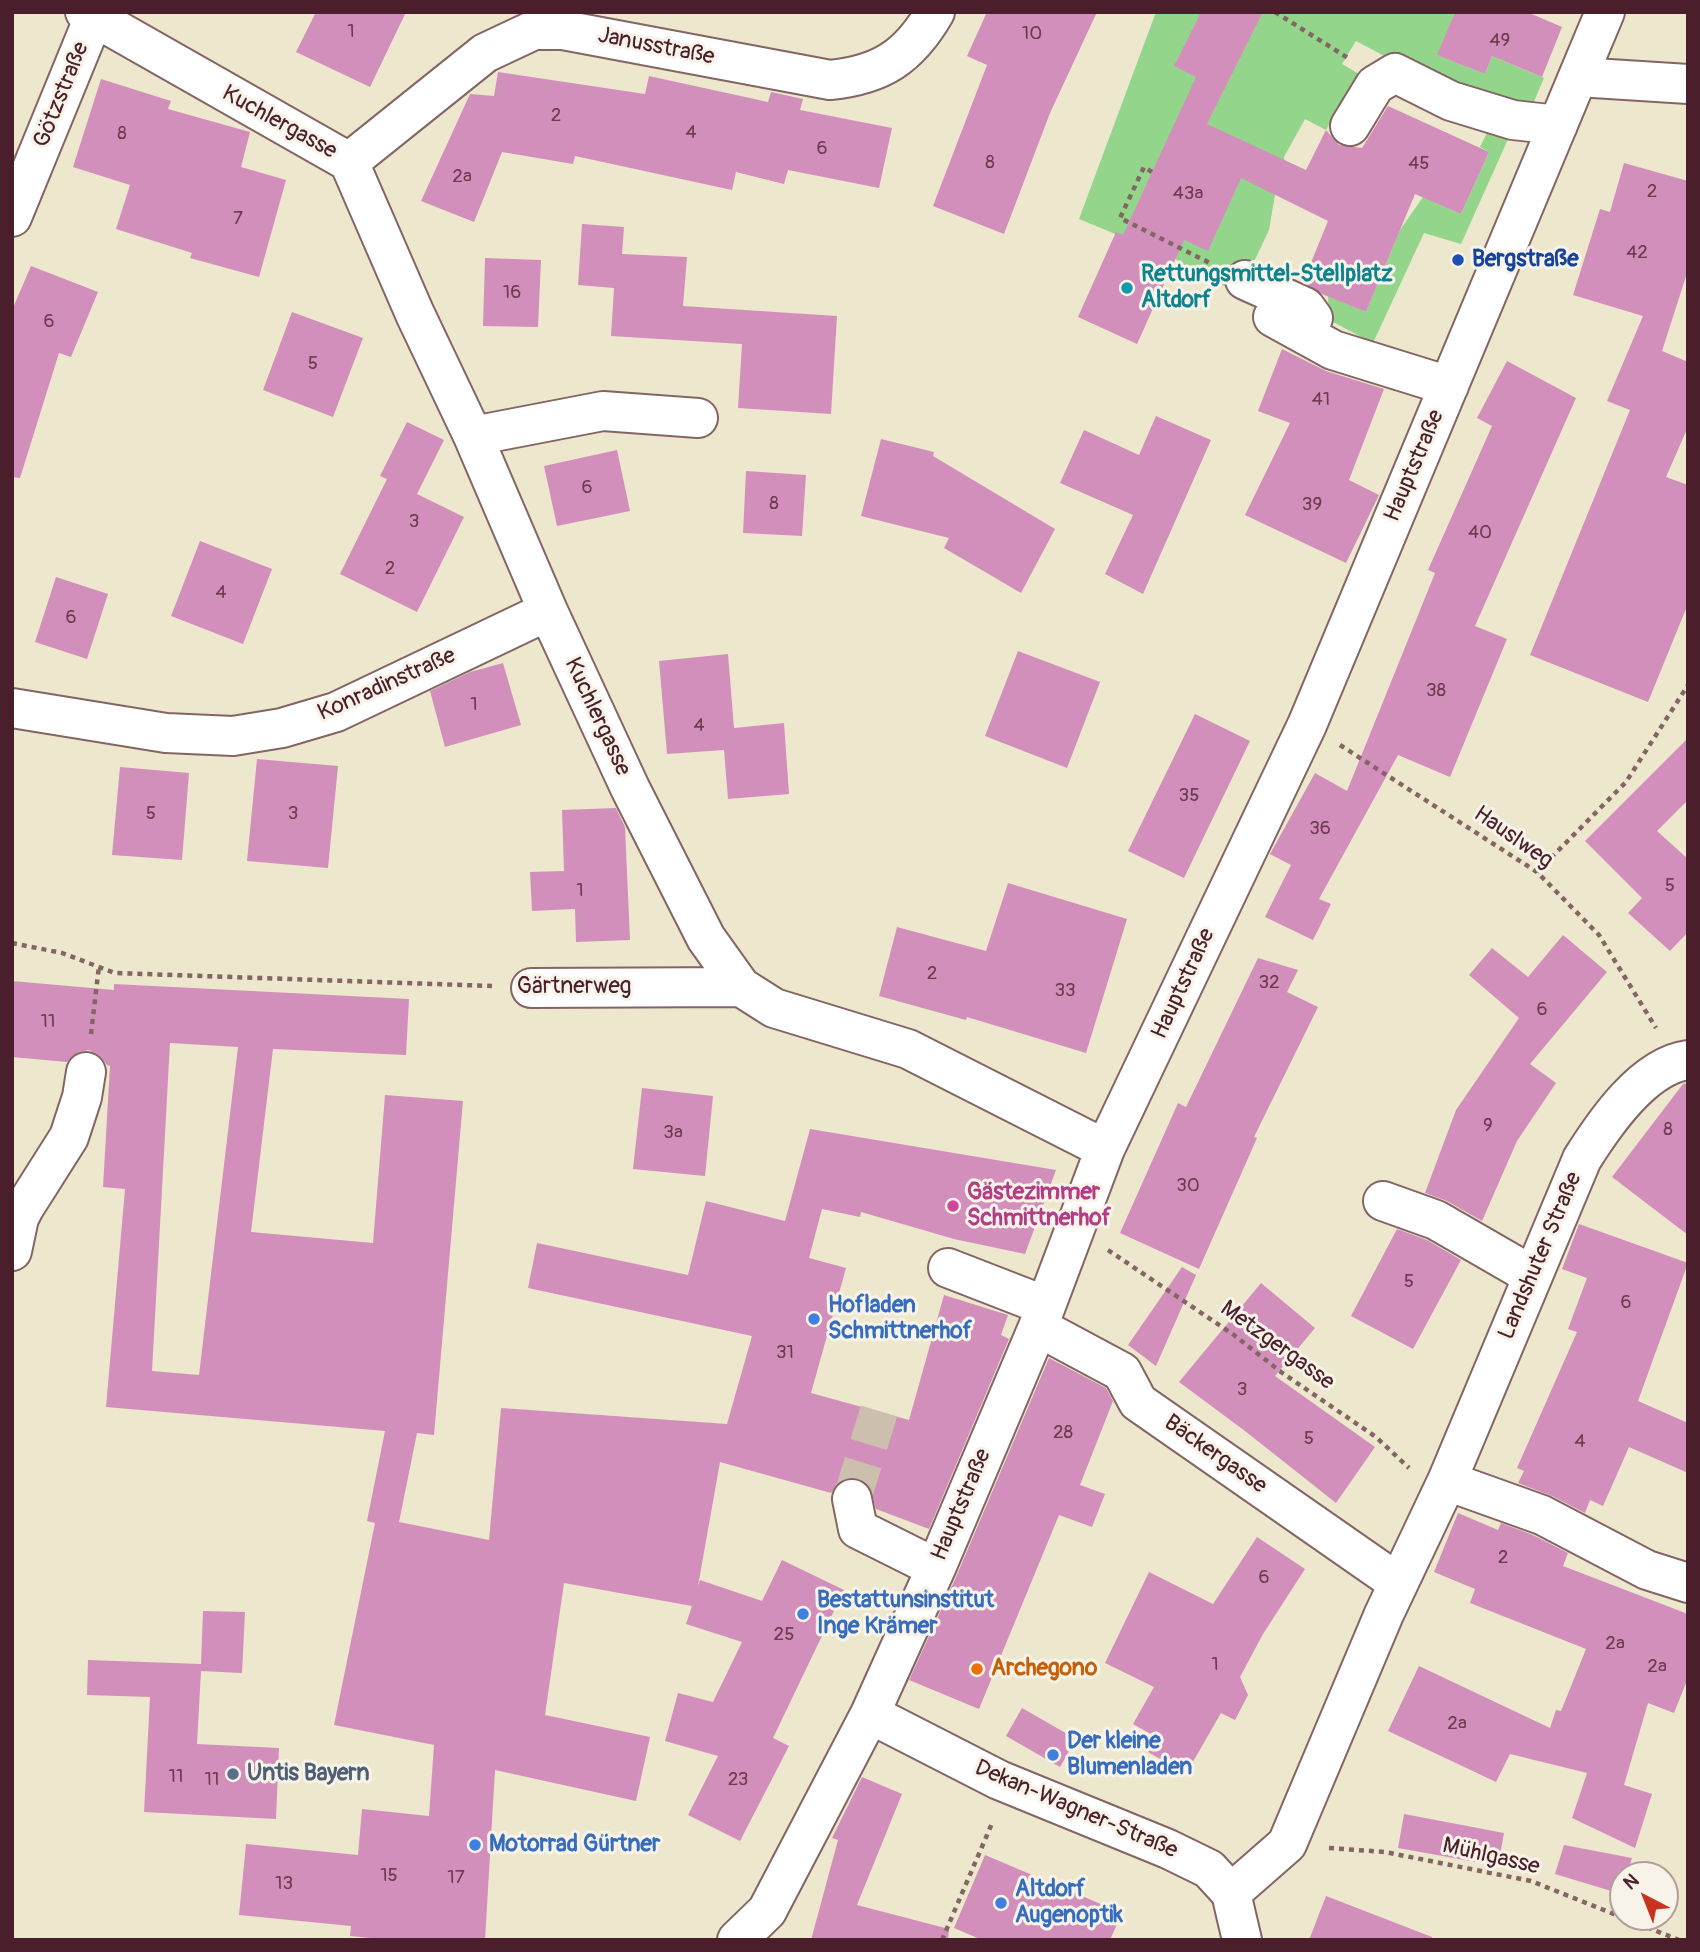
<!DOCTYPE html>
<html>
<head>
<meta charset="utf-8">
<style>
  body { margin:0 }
  #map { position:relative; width:1700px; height:1952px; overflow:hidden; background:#ede7cd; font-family:Pangolin,sans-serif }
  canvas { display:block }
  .frame { position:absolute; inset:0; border:14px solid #4a1f2b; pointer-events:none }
  .north { position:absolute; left:1609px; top:1861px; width:70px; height:70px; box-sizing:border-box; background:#f7f3e8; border:2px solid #b29e9c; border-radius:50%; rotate:318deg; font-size:19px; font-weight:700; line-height:28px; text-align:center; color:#4a1f2b }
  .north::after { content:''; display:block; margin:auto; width:24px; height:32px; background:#c8321e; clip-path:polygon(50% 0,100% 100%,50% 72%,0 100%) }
</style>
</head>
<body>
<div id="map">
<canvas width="1700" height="1952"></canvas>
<div class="frame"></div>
<div class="north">N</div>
</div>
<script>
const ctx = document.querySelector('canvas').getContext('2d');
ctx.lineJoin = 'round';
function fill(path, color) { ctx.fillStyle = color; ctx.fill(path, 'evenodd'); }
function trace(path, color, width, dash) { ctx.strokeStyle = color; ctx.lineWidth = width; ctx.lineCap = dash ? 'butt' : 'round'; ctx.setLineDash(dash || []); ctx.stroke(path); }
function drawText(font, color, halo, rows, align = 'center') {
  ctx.font = font + ' Pangolin,sans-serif'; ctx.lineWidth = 6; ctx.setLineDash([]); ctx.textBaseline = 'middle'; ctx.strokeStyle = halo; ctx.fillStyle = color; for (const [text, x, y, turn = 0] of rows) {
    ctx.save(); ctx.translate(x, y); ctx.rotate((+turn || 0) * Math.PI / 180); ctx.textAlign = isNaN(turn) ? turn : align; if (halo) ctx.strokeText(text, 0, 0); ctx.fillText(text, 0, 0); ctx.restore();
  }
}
const green = new Path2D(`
  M 1156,12 L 1455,12 L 1438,55 L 1485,74 L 1492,56 L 1544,78 L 1530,111 L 1409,69 L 1356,41 L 1342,64 L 1359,74 L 1326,130 L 1305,119 L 1284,157 L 1285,166 L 1278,177 L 1269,230 L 1244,283 L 1260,302 L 1184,268 L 1176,259 L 1079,219 Z
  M 1493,121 L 1513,128 L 1461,244 L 1424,233 L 1373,343 L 1329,320 L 1328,296 L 1366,312 L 1400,230 L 1423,197 L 1461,214 L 1489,152 L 1480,147 Z`);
const building = new Path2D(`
  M 316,12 L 406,12 L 370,87 L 296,52 Z
  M 987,12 L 1097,12 L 1050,113 L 1004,234 L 933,206 L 987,65 L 967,56 Z
  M 1201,12 L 1263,12 L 1207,124 L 1306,170 L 1326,130 L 1339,145 L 1362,148 L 1388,106 L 1489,152 L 1461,214 L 1415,194 L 1366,312 L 1322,294 L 1303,282 L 1328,221 L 1241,178 L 1208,251 L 1184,240 L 1137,344 L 1078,317 L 1116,232 L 1123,235 L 1196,77 L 1174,66 Z
  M 1455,12 L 1527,12 L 1562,27 L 1542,77 L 1492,56 L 1485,74 L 1437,55 Z
  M 498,72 L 645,94 L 649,76 L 768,102 L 771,92 L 803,99 L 800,110 L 892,128 L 879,188 L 788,170 L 784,184 L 736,172 L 732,190 L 575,156 L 573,164 L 502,152 L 474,222 L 421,201 L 470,94 L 494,96 Z
  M 101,79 L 171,101 L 168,109 L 250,132 L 241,167 L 286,180 L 259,277 L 190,258 L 192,253 L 116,229 L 130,185 L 73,167 Z
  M 1624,163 L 1688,181 L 1688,270 L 1662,351 L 1688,362 L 1688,427 L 1666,477 L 1688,485 L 1688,604 L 1648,702 L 1530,655 L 1630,410 L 1607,401 L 1643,316 L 1573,295 L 1600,209 L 1610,212 Z
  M 582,224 L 624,227 L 622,254 L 687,257 L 683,306 L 837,316 L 831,414 L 738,408 L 742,344 L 611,336 L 614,288 L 578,285 Z
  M 485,258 L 541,260 L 538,327 L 483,326 Z
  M 31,266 L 98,292 L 71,357 L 59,353 L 20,478 L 12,477 L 12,310 Z
  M 292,312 L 363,338 L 333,417 L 263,390 Z
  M 1282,349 L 1326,371 L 1384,389 L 1349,480 L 1379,495 L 1346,563 L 1245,515 L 1290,423 L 1258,411 Z
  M 1507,361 L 1576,398 L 1475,626 L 1507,639 L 1450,777 L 1398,755 L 1319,899 L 1331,904 L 1313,940 L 1265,917 L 1291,865 L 1270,854 L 1315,773 L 1347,791 L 1435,573 L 1428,570 L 1492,426 L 1477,418 Z
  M 1156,416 L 1211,440 L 1143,594 L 1105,574 L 1133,515 L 1060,483 L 1084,430 L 1139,455 Z
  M 407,422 L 444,440 L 417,494 L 464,517 L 417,612 L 340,574 L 387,479 L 380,476 Z
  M 881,439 L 934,452 L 933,456 L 1055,529 L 1021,593 L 944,548 L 949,538 L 861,516 Z
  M 617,450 L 630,511 L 557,526 L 544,466 Z
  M 746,471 L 806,475 L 802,536 L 743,533 Z
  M 200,541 L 272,569 L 243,644 L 171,616 Z
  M 56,577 L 108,594 L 87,659 L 35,642 Z
  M 1018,651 L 1100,682 L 1067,768 L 985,736 Z
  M 728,654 L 734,728 L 784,723 L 789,794 L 728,799 L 724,750 L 667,754 L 659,661 Z
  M 503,663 L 521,725 L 445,747 L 430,691 L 470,672 Z
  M 1195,714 L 1250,741 L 1184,878 L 1128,851 Z
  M 1688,738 L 1688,800 L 1657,831 L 1688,859 L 1688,932 L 1670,951 L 1628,913 L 1642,898 L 1585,841 Z
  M 257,759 L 338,766 L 328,868 L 247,861 Z
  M 120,767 L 189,773 L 182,860 L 112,855 Z
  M 616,808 L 625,827 L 630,940 L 576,942 L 575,909 L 532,911 L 530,872 L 564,871 L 562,810 Z
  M 1008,883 L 1127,919 L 1086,1053 L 967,1017 L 966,1020 L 879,996 L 897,927 L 986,951 Z
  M 1563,935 L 1607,972 L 1530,1064 L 1556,1083 L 1517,1141 L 1482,1221 L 1447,1201 L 1425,1193 L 1456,1110 L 1519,1018 L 1469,975 L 1492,948 L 1528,977 Z
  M 1258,958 L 1298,970 L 1287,992 L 1318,1007 L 1254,1137 L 1257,1138 L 1199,1269 L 1120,1233 L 1178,1103 L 1186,1107 Z
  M 12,981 L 114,990 L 114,984 L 409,999 L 406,1055 L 273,1049 L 251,1232 L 373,1243 L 385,1095 L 463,1101 L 434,1435 L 417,1433 L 399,1522 L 489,1540 L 501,1408 L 727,1424 L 752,1336 L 528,1288 L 537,1243 L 688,1275 L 706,1201 L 785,1221 L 810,1129 L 1056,1170 L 1025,1254 L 954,1239 L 861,1212 L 860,1217 L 822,1209 L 809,1258 L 846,1268 L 811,1393 L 909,1420 L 944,1295 L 1008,1315 L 1001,1335 L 1009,1339 L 929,1529 L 876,1509 L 869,1485 L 858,1478 L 847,1478 L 838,1482 L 831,1493 L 720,1462 L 698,1586 L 700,1580 L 762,1601 L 782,1560 L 844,1590 L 773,1738 L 789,1746 L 740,1841 L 688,1815 L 718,1756 L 665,1741 L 678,1693 L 713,1702 L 742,1642 L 686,1624 L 692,1606 L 564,1583 L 545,1715 L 650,1737 L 636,1801 L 495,1770 L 485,1940 L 390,1940 L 350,1936 L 351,1926 L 239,1915 L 246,1844 L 358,1855 L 362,1809 L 429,1816 L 434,1745 L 334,1725 L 375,1523 L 367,1521 L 385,1431 L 106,1407 L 125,1189 L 103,1187 L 110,1066 L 107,1065 L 99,1055 L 89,1050 L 78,1052 L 67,1062 L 12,1057 ZM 170,1043 L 238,1047 L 199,1375 L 152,1371 Z
  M 1688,1083 L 1688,1235 L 1612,1177 L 1683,1084 Z
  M 642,1088 L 713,1096 L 705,1176 L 633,1169 Z
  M 1579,1224 L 1688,1263 L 1638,1401 L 1688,1423 L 1688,1473 L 1629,1447 L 1603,1506 L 1590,1500 L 1585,1513 L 1552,1496 L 1518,1483 L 1524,1471 L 1517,1468 L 1577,1332 L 1568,1329 L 1587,1278 L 1562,1269 Z
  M 1397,1229 L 1427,1240 L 1461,1260 L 1413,1349 L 1351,1316 Z
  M 1182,1267 L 1196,1275 L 1156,1366 L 1128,1345 Z
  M 1261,1283 L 1315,1328 L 1275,1376 L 1375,1447 L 1336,1503 L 1245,1431 L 1179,1382 Z
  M 1049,1358 L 1106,1388 L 1113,1401 L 1080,1485 L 1105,1494 L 1092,1527 L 1059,1515 L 979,1709 L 909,1680 L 956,1577 Z
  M 1458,1513 L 1498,1530 L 1501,1523 L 1533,1535 L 1568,1553 L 1563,1566 L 1688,1614 L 1688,1678 L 1674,1713 L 1648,1703 L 1624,1785 L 1652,1794 L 1635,1848 L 1572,1818 L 1587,1773 L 1510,1754 L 1496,1782 L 1388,1731 L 1419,1666 L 1550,1728 L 1556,1710 L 1561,1711 L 1586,1649 L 1470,1603 L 1475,1589 L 1434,1572 Z
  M 1257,1537 L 1305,1569 L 1263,1634 L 1240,1677 L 1248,1695 L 1235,1720 L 1221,1713 L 1186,1774 L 1148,1752 L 1156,1737 L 1133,1724 L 1154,1687 L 1105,1663 L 1149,1572 L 1213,1604 Z
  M 203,1611 L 245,1612 L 242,1673 L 201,1671 L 197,1744 L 279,1748 L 276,1819 L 144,1812 L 150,1697 L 87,1695 L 88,1660 L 201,1664 Z
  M 1022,1708 L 1076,1739 L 1060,1767 L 1006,1736 Z
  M 862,1777 L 902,1794 L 857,1905 L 949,1929 L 948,1940 L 811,1940 L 838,1840 L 832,1838 Z
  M 1404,1814 L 1504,1833 L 1498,1866 L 1398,1848 Z
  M 1564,1845 L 1632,1858 L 1627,1875 L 1623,1875 L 1621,1894 L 1555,1874 Z
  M 985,1855 L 1122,1913 L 1110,1940 L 982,1940 L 954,1928 Z
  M 1326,1896 L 1432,1937 L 1432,1940 L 1309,1940 Z`);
const minorTunnel = new Path2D(`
  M 852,1499 L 879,1411`);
const path = new Path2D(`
  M 1275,12 L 1348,58
  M 1152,172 L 1144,167 L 1120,218 L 1210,263
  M 1340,745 L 1537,872 L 1599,935 L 1656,1028
  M 1537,872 L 1626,782 L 1688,685
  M 12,943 L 62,953 L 115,973 L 492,986
  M 91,1034 L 99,966
  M 1108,1250 L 1234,1335 L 1281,1372 L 1376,1437 L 1409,1468
  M 1329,1848 L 1385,1852 L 1531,1881 L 1679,1940
  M 942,1940 L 993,1821`);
const minor = new Path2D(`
  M 85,12 L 349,162 L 415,314 L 473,436 L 548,611 L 630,788 L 706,938 L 741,987
  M 1578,77 L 1688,84
  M 1350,126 L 1375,85 L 1395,73 L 1451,101 L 1513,120 L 1558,125
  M 349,162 L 485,53 L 534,30 L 563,30 L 830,80 C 881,75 909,57 935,12
  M 12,217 L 96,12
  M 1245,280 L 1305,307 L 1313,318
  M 1273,317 L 1333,350 L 1449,386
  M 473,436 L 603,411 L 698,418
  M 12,708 L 166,733 L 233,736 L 282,728 L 336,712 L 548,611
  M 531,988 L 741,987 L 774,1008 L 908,1049 L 1105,1149
  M 1383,1201 L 1436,1220 L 1533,1276
  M 12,1251 L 19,1218 L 24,1208 L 69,1137 L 82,1097 L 86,1072
  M 948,1268 L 1046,1306
  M 1038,1327 L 1122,1372 L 1138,1402 L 1398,1583
  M 1447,1481 L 1542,1515 L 1647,1570 L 1688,1583
  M 852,1499 L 858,1529 L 936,1568
  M 870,1714 L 999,1780 L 1168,1849 L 1209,1869 L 1231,1893 L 1242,1940
  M 1231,1893 L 1287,1844 L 1384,1614 L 1447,1481 L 1582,1159 C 1604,1124 1643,1066 1688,1060
  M 737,1940 L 767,1911 L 870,1714 L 936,1568 L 1038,1327 L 1105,1149 L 1307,725 L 1605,12`);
const markers = [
  [1458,260,7,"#1a4fb4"],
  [1127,288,7,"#0f9aa8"],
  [953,1206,7,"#d1479c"],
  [814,1319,7,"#3f7fe0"],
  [803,1614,7,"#3f7fe0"],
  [977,1669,7,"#e8710a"],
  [1053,1755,7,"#3f7fe0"],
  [233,1774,7,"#5c6f8a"],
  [475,1845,7,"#3f7fe0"],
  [1001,1903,7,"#3f7fe0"]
];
const numberNames = [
  ["1",351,32],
  ["10",1032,34],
  ["49",1500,41],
  ["2",556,116],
  ["4",691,133],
  ["8",122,134],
  ["6",822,149],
  ["8",990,163],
  ["45",1419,164],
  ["2a",462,177],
  ["2",1652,192],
  ["43a",1188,194],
  ["7",238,219],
  ["42",1637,253],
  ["16",512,293],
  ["6",49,322],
  ["5",313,364],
  ["41",1321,400],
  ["6",587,488],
  ["8",774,504],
  ["39",1312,505],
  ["3",414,522],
  ["40",1480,533],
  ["2",390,569],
  ["4",221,593],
  ["6",71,618],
  ["38",1436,691],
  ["1",474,705],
  ["4",699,726],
  ["35",1189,796],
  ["5",151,814],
  ["3",293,814],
  ["36",1320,829],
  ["5",1670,886],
  ["1",580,891],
  ["2",932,974],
  ["32",1269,983],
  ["33",1065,991],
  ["6",1542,1010],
  ["11",48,1022],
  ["9",1488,1126],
  ["8",1668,1130],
  ["3a",673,1133],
  ["30",1188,1186],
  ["5",1409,1282],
  ["6",1626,1303],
  ["31",785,1353],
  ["3",1242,1390],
  ["28",1063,1433],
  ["5",1309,1439],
  ["4",1580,1442],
  ["2",1503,1558],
  ["6",1264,1578],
  ["25",784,1635],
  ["2a",1615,1644],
  ["1",1215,1665],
  ["2a",1657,1667],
  ["2a",1457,1724],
  ["11",176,1777],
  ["11",212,1780],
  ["23",738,1780],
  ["15",389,1876],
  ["17",456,1878],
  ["13",284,1884]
];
const streetNames = [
  ["Janusstraße",656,47,11],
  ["Götzstraße",62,95,-68],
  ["Kuchlergasse",279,123,29],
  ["Hauptstraße",1415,466,-67],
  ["Konradinstraße",387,685,-24],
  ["Kuchlergasse",597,717,65],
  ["Hauslweg",1513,838,35],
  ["Hauptstraße",1184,984,-65],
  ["Gärtnerweg",574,987],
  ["Landshuter Straße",1541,1256,-67],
  ["Metzgergasse",1277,1346,36],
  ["Bäckergasse",1215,1455,35],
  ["Hauptstraße",962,1505,-67],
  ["Dekan-Wagner-Straße",1076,1810,23],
  ["Mühlgasse",1491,1857,13]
];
const transitNames = [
  ["Bergstraße",1472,260]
];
const cultureNames = [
  ["Rettungsmittel-Stellplatz",1141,275],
  ["Altdorf",1141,301]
];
const hotelNames = [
  ["Gästezimmer",967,1193],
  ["Schmittnerhof",967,1219]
];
const shopNames = [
  ["Hofladen",828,1306],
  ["Schmittnerhof",828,1332],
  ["Bestattunsinstitut",817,1601],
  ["Inge Krämer",817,1627],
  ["Der kleine",1067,1742],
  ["Blumenladen",1067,1768],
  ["Motorrad Gürtner",489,1845],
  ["Altdorf",1015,1890],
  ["Augenoptik",1015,1916]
];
const foodNames = [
  ["Archegono",991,1669]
];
const serviceNames = [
  ["Untis Bayern",247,1774]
];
fill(green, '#94d58c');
fill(building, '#d38fbb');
trace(minorTunnel, '#ccbfad', 38, [38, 19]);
trace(minor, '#836564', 42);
trace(path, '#836564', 4.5, [5, 5]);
trace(minor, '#fff', 38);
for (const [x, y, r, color] of markers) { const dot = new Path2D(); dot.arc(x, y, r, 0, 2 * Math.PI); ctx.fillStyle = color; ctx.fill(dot); trace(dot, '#f7f3e8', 2.5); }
drawText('19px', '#6c3b4f', null, numberNames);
drawText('23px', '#4a1f2b', '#f7f3e8', streetNames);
drawText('bold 23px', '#164399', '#f7f3e8', transitNames, 'left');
drawText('bold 23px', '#0d838f', '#f7f3e8', cultureNames, 'left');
drawText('bold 23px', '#b23c85', '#f7f3e8', hotelNames, 'left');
drawText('bold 23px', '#366cbe', '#f7f3e8', shopNames, 'left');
drawText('bold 23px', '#c56008', '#f7f3e8', foodNames, 'left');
drawText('bold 23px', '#4e5e75', '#f7f3e8', serviceNames, 'left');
</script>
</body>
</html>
